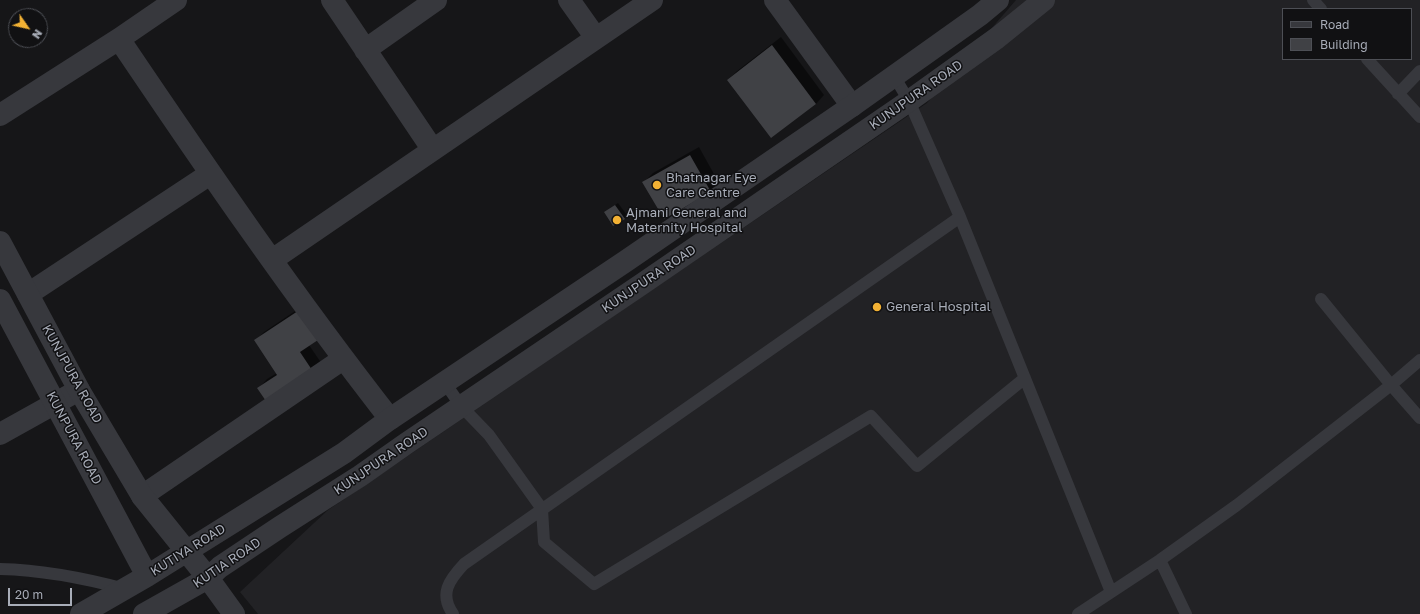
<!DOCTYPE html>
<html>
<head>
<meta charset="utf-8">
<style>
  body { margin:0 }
  #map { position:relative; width:1420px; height:614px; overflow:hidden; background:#161618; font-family:"Golos Text",sans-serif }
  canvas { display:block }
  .legend { position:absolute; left:1282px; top:8px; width:130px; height:52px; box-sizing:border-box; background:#111113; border:1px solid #4d4f55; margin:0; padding:5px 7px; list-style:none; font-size:12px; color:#a8adb8 }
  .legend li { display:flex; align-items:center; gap:8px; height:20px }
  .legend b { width:20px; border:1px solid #4d4f55 }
  .north { position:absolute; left:8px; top:8px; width:40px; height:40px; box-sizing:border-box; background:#111113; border:1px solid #4d4f55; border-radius:50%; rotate:124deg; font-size:11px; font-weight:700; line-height:16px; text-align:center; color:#a8adb8 }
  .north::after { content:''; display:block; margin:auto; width:14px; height:18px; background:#f2b134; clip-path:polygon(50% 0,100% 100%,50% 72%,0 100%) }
  .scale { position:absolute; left:8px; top:588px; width:64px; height:18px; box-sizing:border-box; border:2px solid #a8adb8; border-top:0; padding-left:5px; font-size:12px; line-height:14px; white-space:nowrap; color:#a8adb8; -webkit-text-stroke:3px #111113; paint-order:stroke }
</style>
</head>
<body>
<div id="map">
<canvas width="1420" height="614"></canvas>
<ul class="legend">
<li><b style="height:5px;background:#37383d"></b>Road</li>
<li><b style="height:11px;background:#404145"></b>Building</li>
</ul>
<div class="north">N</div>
<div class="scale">20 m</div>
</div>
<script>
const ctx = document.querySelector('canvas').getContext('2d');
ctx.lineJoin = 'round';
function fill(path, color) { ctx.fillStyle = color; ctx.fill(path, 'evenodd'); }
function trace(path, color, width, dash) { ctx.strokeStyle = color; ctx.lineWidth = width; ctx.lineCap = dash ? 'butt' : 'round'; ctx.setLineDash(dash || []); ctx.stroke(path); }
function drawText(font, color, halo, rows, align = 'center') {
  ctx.font = font + ' "Golos Text",sans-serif'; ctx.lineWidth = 3; ctx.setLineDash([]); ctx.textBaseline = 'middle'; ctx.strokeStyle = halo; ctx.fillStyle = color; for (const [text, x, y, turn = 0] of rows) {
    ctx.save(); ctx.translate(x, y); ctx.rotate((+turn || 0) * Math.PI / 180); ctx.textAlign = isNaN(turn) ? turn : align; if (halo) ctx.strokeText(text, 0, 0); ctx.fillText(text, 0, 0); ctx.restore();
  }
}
const built = new Path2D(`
  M 1016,0 L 1420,0 L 1420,614 L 258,614 L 240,592 L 328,510 L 927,103 ZM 1283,9 L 1411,9 L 1411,59 L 1283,59 Z`);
const shadow = new Path2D(`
  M 781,37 L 824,95 L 816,104 L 772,137 L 728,80 L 737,71 Z
  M 699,147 L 719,183 L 710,191 L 644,182 L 653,173 Z
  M 618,203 L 627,215 L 624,218 L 608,210 Z
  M 313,299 L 332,327 L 309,345 L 322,364 L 259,388 L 267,379 L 277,373 L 256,340 L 264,332 Z`);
const building = new Path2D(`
  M 772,45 L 816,104 L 771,138 L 727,80 Z
  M 690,155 L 711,192 L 664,219 L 642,182 Z
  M 615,205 L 625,219 L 613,226 L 604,212 Z
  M 304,307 L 324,336 L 300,352 L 314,373 L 268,404 L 257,388 L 277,375 L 254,340 Z`);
const service = new Path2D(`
  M 1313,0 L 1321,9
  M 1367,59 L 1420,117
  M 894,76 L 909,101 L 960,217 L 1111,592
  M 1398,94 L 1420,71
  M 1321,299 L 1391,385 L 1420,418
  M 445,383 L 461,406 L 489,435 L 542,509 L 544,542 L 594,584 L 871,416 L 917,466 L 1025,378
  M 1160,560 L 1186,614
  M 0,569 C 42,570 84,578 125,589
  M 453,614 C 439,594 449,580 464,564 L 960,217
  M 1078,614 L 1160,560 L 1237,505 L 1391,385 L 1420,360`);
const minor = new Path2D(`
  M 332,0 L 433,150
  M 569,0 L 596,38
  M 775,0 L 852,106
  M 119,39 C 206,168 294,296 390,419
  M 365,50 L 436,0
  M 0,115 L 119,39 L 176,0
  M 272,260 L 652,0
  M 28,294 L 210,174
  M 0,434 L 79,390
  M 142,496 L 343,359`);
const tertiary = new Path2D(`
  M 0,242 L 79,390 L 142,496 L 208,578 L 234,614
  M 0,300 L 147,576
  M 81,614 L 147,576 L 344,453 L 390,419 L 626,261 L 852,106 L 980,15 L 998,0
  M 144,614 L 208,578 L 220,567 L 280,527 L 360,476 L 407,443 L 642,284 L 909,101 L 997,38 L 1044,0`);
const markers = [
  [657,185,5,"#f2b134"],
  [617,220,5,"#f2b134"],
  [877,307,5,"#f2b134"]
];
const streetNames = [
  ["KUNJPURA ROAD",916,95,-35],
  ["KUNJPURA ROAD",649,279,-34],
  ["KUNJPURA ROAD",72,374,61],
  ["KUNPURA ROAD",74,438,62],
  ["KUNJPURA ROAD",381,461,-34],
  ["KUTIYA ROAD",188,550,-32],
  ["KUTIA ROAD",227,563,-34]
];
const poiNames = [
  ["Bhatnagar Eye",666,178],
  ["Care Centre",666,193],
  ["Ajmani General and",626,213],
  ["Maternity Hospital",626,228],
  ["General Hospital",886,307]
];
fill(built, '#222225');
fill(shadow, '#0007');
fill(building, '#404145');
trace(service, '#37383d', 12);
trace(minor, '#37383d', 22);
trace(tertiary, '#37383d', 22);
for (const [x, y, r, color] of markers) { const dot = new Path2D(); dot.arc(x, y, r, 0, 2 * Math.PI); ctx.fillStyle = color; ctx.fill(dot); trace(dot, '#111113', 1.5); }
drawText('13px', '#a8adb8', '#111113', streetNames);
drawText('13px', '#a8adb8', '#111113', poiNames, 'left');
</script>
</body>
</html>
